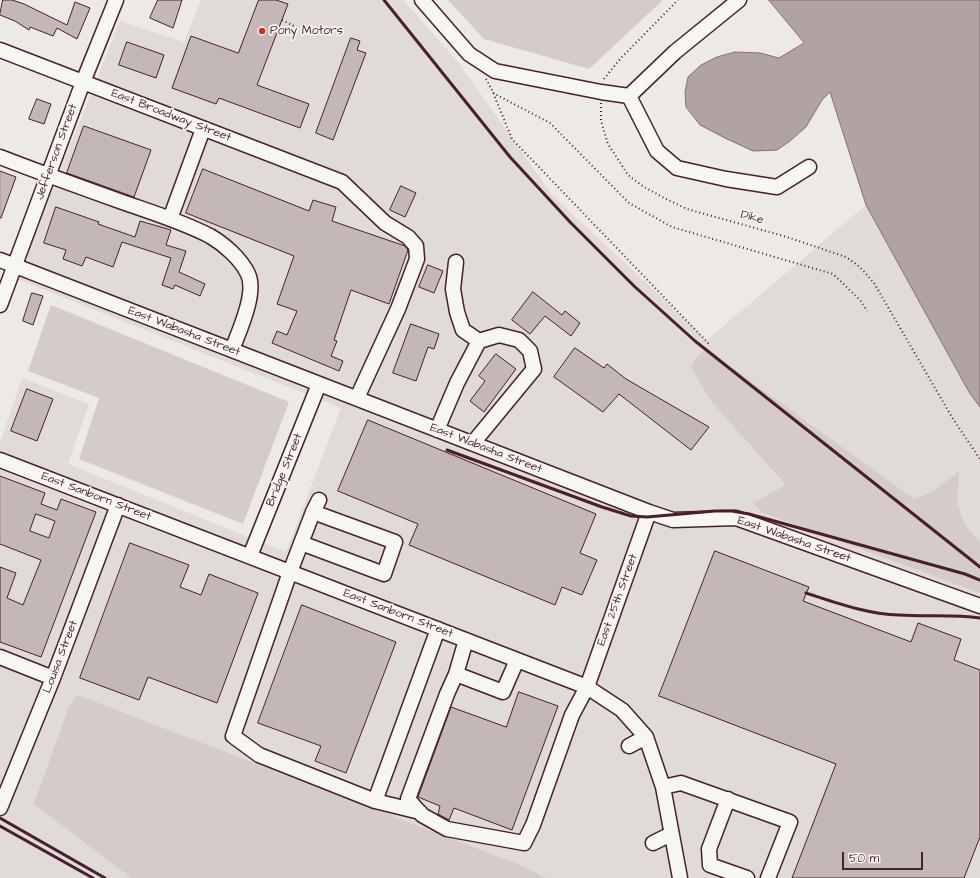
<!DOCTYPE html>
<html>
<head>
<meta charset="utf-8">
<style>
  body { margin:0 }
  #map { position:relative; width:980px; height:878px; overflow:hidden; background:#ece9e6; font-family:"Architects Daughter",sans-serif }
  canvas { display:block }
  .scale { position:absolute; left:842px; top:852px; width:81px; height:18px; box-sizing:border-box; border:2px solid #4a1f2b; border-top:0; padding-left:5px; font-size:12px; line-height:14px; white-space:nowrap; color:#4a1f2b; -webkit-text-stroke:3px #f6f6f2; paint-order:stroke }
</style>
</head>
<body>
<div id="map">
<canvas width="980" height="878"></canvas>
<div class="scale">50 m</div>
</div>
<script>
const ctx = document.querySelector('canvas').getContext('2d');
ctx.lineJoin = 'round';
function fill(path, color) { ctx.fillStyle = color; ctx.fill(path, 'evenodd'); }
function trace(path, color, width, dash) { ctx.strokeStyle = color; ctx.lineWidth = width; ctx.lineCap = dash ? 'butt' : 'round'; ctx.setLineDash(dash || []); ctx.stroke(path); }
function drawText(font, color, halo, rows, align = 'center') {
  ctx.font = font + ' "Architects Daughter",sans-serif'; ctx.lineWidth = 3.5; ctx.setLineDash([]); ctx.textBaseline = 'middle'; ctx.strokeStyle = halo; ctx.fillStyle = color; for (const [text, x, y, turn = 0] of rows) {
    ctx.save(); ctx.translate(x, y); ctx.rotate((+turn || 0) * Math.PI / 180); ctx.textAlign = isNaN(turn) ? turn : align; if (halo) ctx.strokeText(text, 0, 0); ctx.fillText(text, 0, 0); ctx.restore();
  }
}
const built = new Path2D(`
  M 201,0 L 403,0 L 459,63 L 552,195 L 707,340 L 866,205 L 969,392 L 980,407 L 980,878 L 0,878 L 0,443 L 22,378 L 89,404 L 68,464 L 286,552 L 341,408 L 17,279 L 120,21 L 184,42 Z`);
const green = new Path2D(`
  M 448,0 L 663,0 L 589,69 L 484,39 Z
  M 51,305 L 289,402 L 243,524 L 79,459 L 99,398 L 28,371 Z
  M 706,349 L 914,499 L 934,491 L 959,471 L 957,503 L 965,525 L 980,543 L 980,593 L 761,512 L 753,503 L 786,485 L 711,401 L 691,367 L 697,357 Z
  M 77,695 L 520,865 L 546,878 L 131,878 L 34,804 L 68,709 Z`);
const water = new Path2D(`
  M 769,0 L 980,0 L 980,407 L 969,392 L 866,205 L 830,92 L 822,100 L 806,127 L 790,141 L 777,150 L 753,151 L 727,139 L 700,125 L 686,107 L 685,92 L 688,77 L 701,65 L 717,57 L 735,52 L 760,53 L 779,58 L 804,43 Z`);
const building = new Path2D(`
  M 3,0 L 12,0 L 24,4 L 67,25 L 75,2 L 90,8 L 77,39 L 57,28 L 53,36 L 30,27 L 29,30 L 15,21 L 0,15 Z
  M 158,0 L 182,0 L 173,28 L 150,18 Z
  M 259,0 L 276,0 L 288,4 L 257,85 L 309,104 L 300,128 L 219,98 L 216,104 L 172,88 L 191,36 L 238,53 Z
  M 351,38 L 360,41 L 357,50 L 366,53 L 333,140 L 316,133 Z
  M 127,42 L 164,55 L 156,78 L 119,65 Z
  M 37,99 L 51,104 L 44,124 L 29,119 Z
  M 84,126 L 151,150 L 134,197 L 67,173 Z
  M 203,169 L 309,211 L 313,200 L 336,207 L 332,221 L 405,246 L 408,250 L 389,304 L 351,290 L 334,340 L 337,341 L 331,356 L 343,361 L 339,371 L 272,343 L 277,331 L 287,335 L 297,311 L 277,304 L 294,256 L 186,213 Z
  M 0,171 L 16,177 L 1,218 L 0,218 Z
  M 401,186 L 416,193 L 405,217 L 390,210 Z
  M 56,207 L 99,222 L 98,224 L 135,237 L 140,221 L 171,230 L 166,245 L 186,251 L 179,272 L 205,284 L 200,296 L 175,285 L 173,289 L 162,285 L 171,258 L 122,242 L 113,267 L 86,257 L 82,266 L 63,259 L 66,250 L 44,243 Z
  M 428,265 L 443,271 L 434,293 L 419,287 Z
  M 533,292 L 562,315 L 565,311 L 580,323 L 571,336 L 545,316 L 530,334 L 512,320 Z
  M 32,293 L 43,296 L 33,325 L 23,321 Z
  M 411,324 L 439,334 L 434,349 L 428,347 L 416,381 L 393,373 Z
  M 575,348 L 604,368 L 607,364 L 626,379 L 709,427 L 691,450 L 619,394 L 603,412 L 554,377 Z
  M 496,354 L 516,369 L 484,412 L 470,401 L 485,381 L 479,376 Z
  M 27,389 L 53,399 L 37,441 L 11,431 Z
  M 368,420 L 596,514 L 580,553 L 597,560 L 582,595 L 562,587 L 555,605 L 409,545 L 418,524 L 338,491 Z
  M 0,476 L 45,493 L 41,504 L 57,510 L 61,499 L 96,512 L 41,657 L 0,642 L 0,567 L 16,573 L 7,598 L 23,605 L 41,560 L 0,544 ZM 36,514 L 55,521 L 49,538 L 30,531 Z
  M 130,543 L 189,565 L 180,587 L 201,595 L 209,574 L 258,593 L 217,703 L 148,677 L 139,700 L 80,678 Z
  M 715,551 L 809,587 L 803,601 L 911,642 L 918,623 L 961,639 L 954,660 L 980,670 L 980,837 L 964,878 L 792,878 L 836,764 L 659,696 Z
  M 302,605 L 396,642 L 346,773 L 315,761 L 321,746 L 258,723 Z
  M 519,692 L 558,706 L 512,830 L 454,808 L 449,820 L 438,814 L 440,806 L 418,797 L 451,707 L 506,727 Z`);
const path = new Path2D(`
  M 282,20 L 298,28
  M 486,79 L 492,90 L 512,139 L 709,344
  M 604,79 L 620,59 L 678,0
  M 493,93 L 550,123 L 629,203 L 672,227 L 833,274 L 860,300 L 867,311
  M 601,103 L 601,121 L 608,144 L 628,175 L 644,187 L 668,200 L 687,209 L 787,237 L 846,257 L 860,267 L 874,283 L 953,419 L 980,459`);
const minor = new Path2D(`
  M 422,0 L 469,54 L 495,71 L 601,92 L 629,96 L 675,52 L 739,0
  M 0,50 L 342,182 L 385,223 L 408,237 L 416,246 L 417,259 L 398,309 L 357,398
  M 629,96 L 657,151 L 677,168 L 726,179 L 777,187 L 809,167
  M 0,157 C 41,173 83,188 125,203 C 154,213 183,222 210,236 C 224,244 241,259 248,274 C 257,293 239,331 232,350
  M 170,219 L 203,129
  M 0,260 L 649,512 L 673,520 L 736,518 L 980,606
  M 456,262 L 453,289 L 457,312 L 463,330 L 479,341
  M 0,305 L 83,82 L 116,0
  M 437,430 L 457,383 L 479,341 L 499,335 L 519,340 L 530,351 L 534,369 L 473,443
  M 0,460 L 587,687 L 622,710 L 646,737 L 663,787 L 680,878
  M 319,500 L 313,512 L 290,572 L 233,736 L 259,755 L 375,801 L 420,812
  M 301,543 L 384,574 L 395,542 L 313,512
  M 250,556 L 319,384
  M 466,640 L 456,674 L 447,694 L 408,799 L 422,815 L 447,829 L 524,843 L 533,825 L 572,715 L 587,687 L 649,512
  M 0,657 L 53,678
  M 456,674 L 503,692 L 517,660
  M 629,746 L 646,737
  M 663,787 L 681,783 L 790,822 L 768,878
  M 728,799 L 709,849 L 710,865 L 747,878
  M 375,801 L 438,629
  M 0,808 L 53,678 L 118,505
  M 653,843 L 671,834`);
const rail = new Path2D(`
  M 384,0 L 510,157 L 570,222 L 634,286 L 695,341 L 980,567
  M 447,450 L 602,507 L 631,516 L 647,517 L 715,511 L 732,511 L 749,514 L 965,574 L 980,580
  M 806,593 C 837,603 867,614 899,615 C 926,617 953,614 980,618
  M 0,818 L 105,878
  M 0,826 L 93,878`);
const markers = [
  [262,31,4,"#c8321e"]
];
const poiNames = [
  ["Pony Motors",270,31]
];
const streetNames = [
  ["East Broadway Street",171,116,21],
  ["Jefferson Street",57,152,-70],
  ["Dike",752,218,16],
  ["East Wabasha Street",184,332,21],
  ["East Wabasha Street",486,449,21],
  ["Bridge Street",285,470,-68],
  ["East Sanborn Street",96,497,21],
  ["East Wabasha Street",794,540,19],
  ["East 25th Street",618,600,-70],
  ["East Sanborn Street",398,614,21],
  ["Louisa Street",61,657,-69]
];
fill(built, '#e0dad8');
fill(green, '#d4cbca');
fill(water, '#b1a2a3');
trace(water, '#886e73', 1);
fill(building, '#c4b7b7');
trace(building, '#4a1f2b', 1);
trace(minor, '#4a1f2b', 17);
trace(path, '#4a1f2b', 2, [1, 3]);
trace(minor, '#f6f6f2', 14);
trace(rail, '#4a1f2b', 3);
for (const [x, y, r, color] of markers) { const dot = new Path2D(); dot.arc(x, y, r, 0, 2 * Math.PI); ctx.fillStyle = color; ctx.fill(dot); trace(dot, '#f6f6f2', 1.5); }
drawText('12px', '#4a1f2b', '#f6f6f2', poiNames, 'left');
drawText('12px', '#4a1f2b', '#f6f6f2', streetNames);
</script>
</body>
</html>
